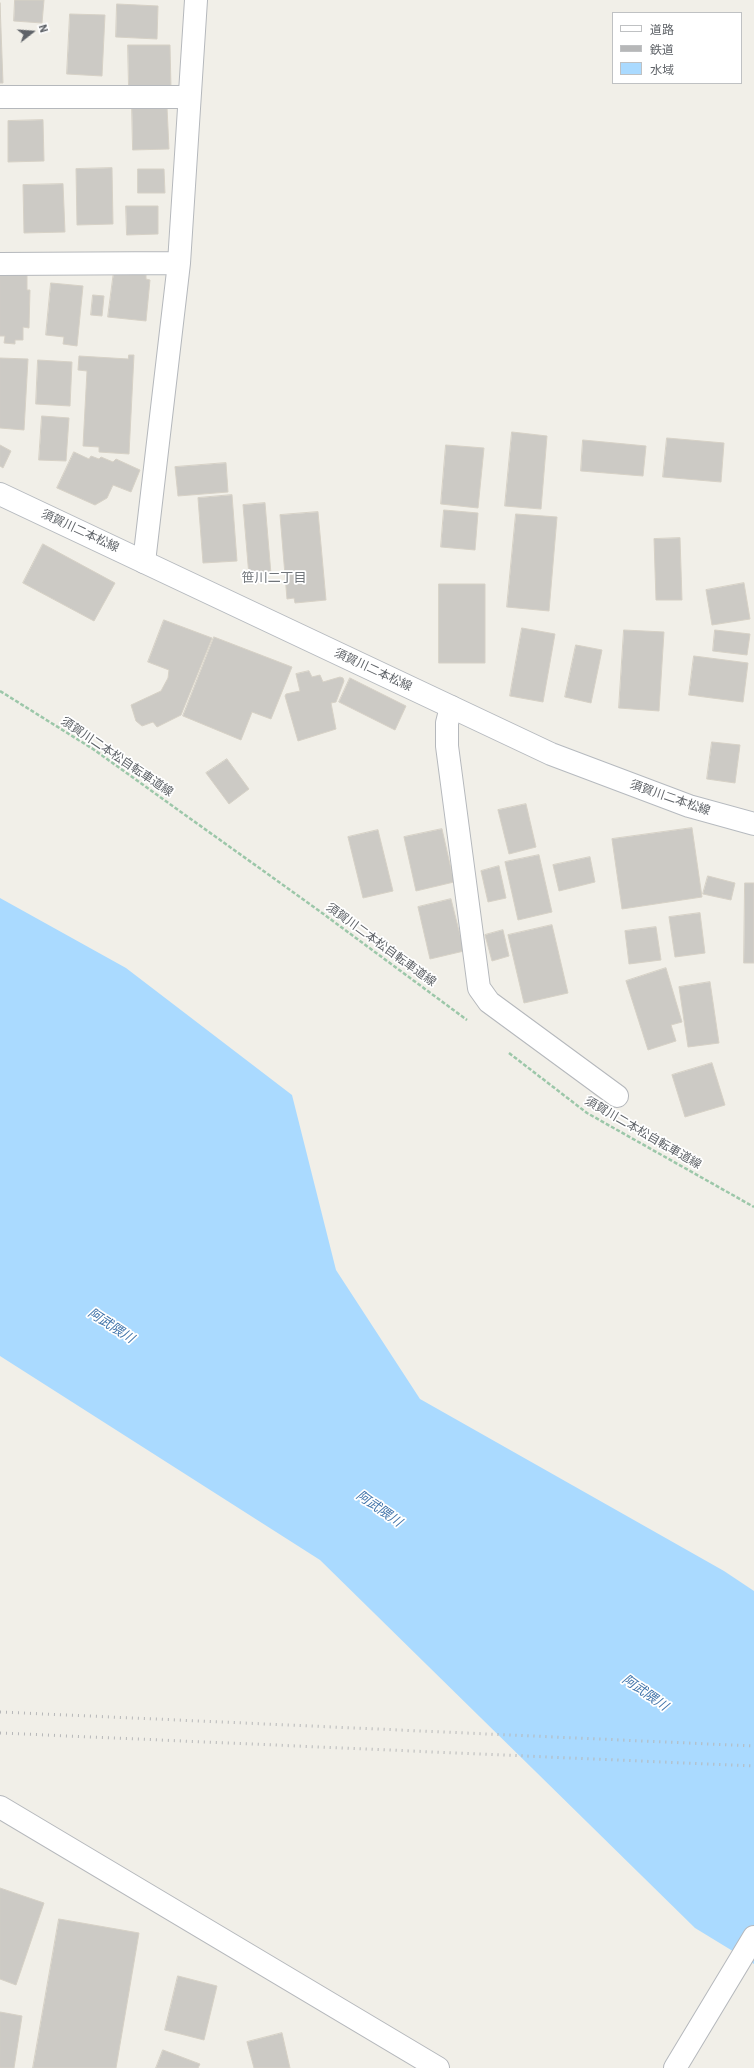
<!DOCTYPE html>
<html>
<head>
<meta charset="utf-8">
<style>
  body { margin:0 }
  #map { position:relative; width:754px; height:2068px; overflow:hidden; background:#f1efe8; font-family:"IBM Plex Sans","Noto Sans JP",sans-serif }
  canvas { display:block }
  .legend { position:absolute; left:612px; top:12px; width:130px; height:72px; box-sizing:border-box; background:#fff; border:1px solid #bfc1c3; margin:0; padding:5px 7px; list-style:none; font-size:12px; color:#5f6368 }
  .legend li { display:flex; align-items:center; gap:8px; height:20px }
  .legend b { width:20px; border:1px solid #bfc1c3 }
  .north { position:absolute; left:12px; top:12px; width:40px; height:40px; -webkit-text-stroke:3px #fff; paint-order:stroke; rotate:73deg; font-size:11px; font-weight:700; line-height:16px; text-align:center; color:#5f6368 }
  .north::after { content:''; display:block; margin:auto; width:14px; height:18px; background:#5f6368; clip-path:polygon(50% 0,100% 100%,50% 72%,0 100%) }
</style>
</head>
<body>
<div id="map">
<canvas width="754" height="2068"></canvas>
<ul class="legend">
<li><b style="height:5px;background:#fff"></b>道路</li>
<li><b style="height:5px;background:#b6b7b8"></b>鉄道</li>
<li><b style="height:11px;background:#aadaff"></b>水域</li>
</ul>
<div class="north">N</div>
</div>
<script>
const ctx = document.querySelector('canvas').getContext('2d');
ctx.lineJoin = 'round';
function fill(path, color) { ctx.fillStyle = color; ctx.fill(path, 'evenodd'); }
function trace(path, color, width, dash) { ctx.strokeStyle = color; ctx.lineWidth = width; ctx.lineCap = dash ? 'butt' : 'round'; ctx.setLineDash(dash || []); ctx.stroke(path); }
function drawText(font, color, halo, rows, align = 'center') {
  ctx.font = font + ' "IBM Plex Sans","Noto Sans JP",sans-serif'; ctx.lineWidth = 3.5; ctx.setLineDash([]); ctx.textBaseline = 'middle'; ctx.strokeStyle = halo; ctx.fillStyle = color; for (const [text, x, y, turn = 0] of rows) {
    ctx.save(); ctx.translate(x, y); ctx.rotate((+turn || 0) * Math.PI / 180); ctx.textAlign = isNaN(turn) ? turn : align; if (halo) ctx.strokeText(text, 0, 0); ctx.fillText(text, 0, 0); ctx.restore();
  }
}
const water = new Path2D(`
  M 0,898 L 126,968 L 292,1095 L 336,1270 L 420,1399 L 724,1571 L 754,1591 L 754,1964 L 695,1928 L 320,1560 L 0,1356 Z`);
const building = new Path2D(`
  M 15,0 L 44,0 L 42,23 L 14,21 Z
  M 0,3 L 3,83 L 0,83 Z
  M 117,4 L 158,6 L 157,39 L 116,37 Z
  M 70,14 L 105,15 L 102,76 L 67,74 Z
  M 128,45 L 170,45 L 171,88 L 129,89 Z
  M 132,107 L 167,107 L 169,149 L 133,150 Z
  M 43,120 L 44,161 L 8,162 L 8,121 Z
  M 112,168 L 113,224 L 77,225 L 76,169 Z
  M 138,169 L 164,169 L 165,193 L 138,193 Z
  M 63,184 L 65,232 L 24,233 L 23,185 Z
  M 126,206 L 158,206 L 158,234 L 127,235 Z
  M 0,271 L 27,273 L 27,290 L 30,290 L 29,328 L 23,327 L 23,340 L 15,340 L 15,344 L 4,343 L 5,336 L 0,336 Z
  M 114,271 L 146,275 L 146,279 L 150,280 L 146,321 L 108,317 Z
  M 51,283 L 83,286 L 77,346 L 63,344 L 64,337 L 46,335 Z
  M 93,295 L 104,296 L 102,316 L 91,315 Z
  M 129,355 L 134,355 L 129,454 L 99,452 L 99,447 L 83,446 L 87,371 L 78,370 L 79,356 L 128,359 Z
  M 0,358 L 28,359 L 24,430 L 0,428 Z
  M 38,360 L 72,362 L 70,406 L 36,404 Z
  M 42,416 L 69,418 L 66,461 L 39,460 Z
  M 512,432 L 547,436 L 541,509 L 505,506 Z
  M 667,438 L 724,443 L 721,482 L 663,477 Z
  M 583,440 L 646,446 L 643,476 L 581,471 Z
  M 0,445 L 11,451 L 3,468 L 0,466 Z
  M 446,445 L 484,448 L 478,508 L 441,504 Z
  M 74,452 L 89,459 L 91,456 L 99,459 L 101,457 L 113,462 L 116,459 L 140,470 L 131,492 L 113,485 L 107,498 L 95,505 L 57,488 Z
  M 226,463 L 228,492 L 178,496 L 175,467 Z
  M 232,495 L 237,561 L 203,563 L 198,498 Z
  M 265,503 L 271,574 L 249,576 L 243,505 Z
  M 444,510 L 478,513 L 475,550 L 441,547 Z
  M 318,512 L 326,600 L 295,603 L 294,598 L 287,599 L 280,515 Z
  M 516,514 L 557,517 L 549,611 L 507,607 Z
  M 680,538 L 682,600 L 656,600 L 654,539 Z
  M 43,544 L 115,583 L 94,621 L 23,583 Z
  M 744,583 L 750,619 L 712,625 L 706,590 Z
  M 439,584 L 485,584 L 485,663 L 439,663 Z
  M 164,620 L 212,638 L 181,715 L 157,727 L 153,722 L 142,726 L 136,721 L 131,705 L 161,691 L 168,678 L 169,670 L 148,662 Z
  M 522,628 L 555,634 L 543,702 L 510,696 Z
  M 624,630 L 664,632 L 659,711 L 619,708 Z
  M 715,630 L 750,634 L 747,655 L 713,651 Z
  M 214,637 L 292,667 L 271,719 L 252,712 L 241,740 L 183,716 Z
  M 576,645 L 602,650 L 591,703 L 565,697 Z
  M 694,656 L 748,663 L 743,702 L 689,695 Z
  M 309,671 L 312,677 L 320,675 L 323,682 L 340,677 L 343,678 L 344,681 L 336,702 L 331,703 L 336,729 L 298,741 L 285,696 L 286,694 L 300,691 L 296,674 Z
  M 350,678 L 406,706 L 395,730 L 339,702 Z
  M 712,742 L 740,745 L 735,783 L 707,779 Z
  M 227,759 L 249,789 L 229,804 L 206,773 Z
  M 526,804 L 536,847 L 509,854 L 498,810 Z
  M 692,828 L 702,897 L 622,909 L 612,839 Z
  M 442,829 L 454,882 L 416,891 L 404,837 Z
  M 378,830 L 393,891 L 363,898 L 348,837 Z
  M 539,855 L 552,912 L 518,920 L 505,862 Z
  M 590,857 L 595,882 L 559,891 L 553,865 Z
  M 499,866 L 506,898 L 488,902 L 481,871 Z
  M 708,876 L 735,883 L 731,900 L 703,894 Z
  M 745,883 L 754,883 L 754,963 L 744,963 Z
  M 451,899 L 464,951 L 430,959 L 418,907 Z
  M 700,913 L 705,953 L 675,957 L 669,917 Z
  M 552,925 L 568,993 L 524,1003 L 508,935 Z
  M 656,927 L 661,960 L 629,964 L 625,931 Z
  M 503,930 L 509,956 L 492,961 L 485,935 Z
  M 666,968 L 682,1022 L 671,1025 L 676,1041 L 648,1050 L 626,981 Z
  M 710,982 L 719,1043 L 688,1047 L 679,987 Z
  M 712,1063 L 725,1105 L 685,1117 L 672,1075 Z
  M 0,1888 L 44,1903 L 16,1985 L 0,1979 Z
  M 59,1919 L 139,1933 L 116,2068 L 33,2068 Z
  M 178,1976 L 217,1986 L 204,2040 L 165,2030 Z
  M 0,2012 L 22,2016 L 14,2068 L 0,2068 Z
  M 282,2033 L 290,2068 L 254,2068 L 247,2042 Z
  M 163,2050 L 200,2064 L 198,2068 L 156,2068 Z`);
const path = new Path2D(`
  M 0,691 L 93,749 L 318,910 L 467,1020
  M 509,1053 L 587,1113 L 754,1207`);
const minor = new Path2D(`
  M 0,97 L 189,97
  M 0,264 L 179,263
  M 144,562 L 179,263 L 196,0
  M 451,707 L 447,723 L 447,746 L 479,988 L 489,1002 L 617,1096
  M 0,1807 L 438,2068`);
const tertiary = new Path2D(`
  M 675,2068 L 754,1937`);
const secondary = new Path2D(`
  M 0,494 L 551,754 L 689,806 L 754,824`);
const rail = new Path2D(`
  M 0,1712 L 754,1746
  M 0,1733 L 754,1766`);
const streetNames = [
  ["須賀川二本松線",80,531,25],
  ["須賀川二本松線",373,670,25],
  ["須賀川二本松自転車道線",117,757,34],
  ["須賀川二本松線",670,798,19],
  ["須賀川二本松自転車道線",381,945,36],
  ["須賀川二本松自転車道線",643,1133,30]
];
const neighbourhoodNames = [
  ["笹川二丁目",274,578]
];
const waterNames = [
  ["阿武隈川",111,1326,33],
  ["阿武隈川",379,1509,35],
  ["阿武隈川",645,1693,35]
];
fill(water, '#aadaff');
fill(building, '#cccac5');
trace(building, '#d6d1c6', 1);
trace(minor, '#b5b8bc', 24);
trace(tertiary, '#b5b8bc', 24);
trace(secondary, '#b6babf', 24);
trace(path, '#9cc7a9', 2.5, [4, 2]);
trace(minor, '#fff', 22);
trace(tertiary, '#fff', 22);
trace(secondary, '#fff', 22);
trace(rail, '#b6b7b8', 3, [1, 5]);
drawText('12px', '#5f6368', '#fff', streetNames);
drawText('13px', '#70757a', '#fff', neighbourhoodNames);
drawText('italic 13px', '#4174aa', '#fff', waterNames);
</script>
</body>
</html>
